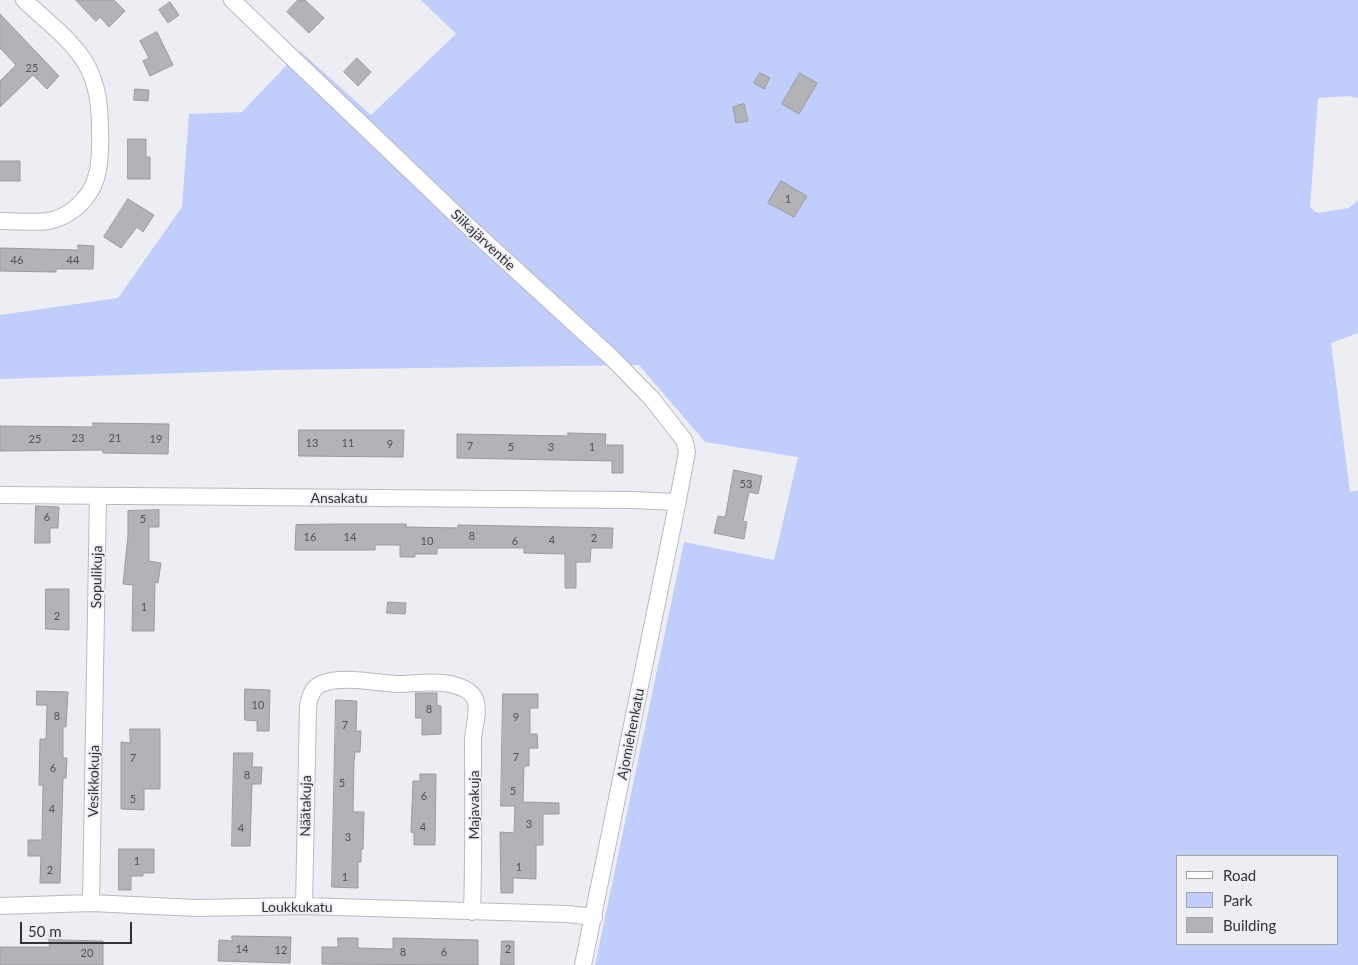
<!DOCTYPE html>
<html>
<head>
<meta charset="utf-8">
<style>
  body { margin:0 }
  #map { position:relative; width:1358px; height:965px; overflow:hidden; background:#edeef3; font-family:Lato,sans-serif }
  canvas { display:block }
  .legend { position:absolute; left:1176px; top:855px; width:162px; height:90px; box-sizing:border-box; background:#edeef3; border:1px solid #a2a3a7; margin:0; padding:6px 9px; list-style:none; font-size:15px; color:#323334 }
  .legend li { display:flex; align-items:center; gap:10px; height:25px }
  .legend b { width:25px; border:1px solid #a2a3a7 }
  .scale { position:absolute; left:20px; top:922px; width:112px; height:22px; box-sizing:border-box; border:2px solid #323334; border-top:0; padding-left:6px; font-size:15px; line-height:18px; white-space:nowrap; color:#323334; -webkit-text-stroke:4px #edeef3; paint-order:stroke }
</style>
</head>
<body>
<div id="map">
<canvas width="1358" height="965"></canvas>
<ul class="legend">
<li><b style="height:6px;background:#fff"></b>Road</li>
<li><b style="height:14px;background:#c1cdfb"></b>Park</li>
<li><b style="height:14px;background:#b2b3b7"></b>Building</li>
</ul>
<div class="scale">50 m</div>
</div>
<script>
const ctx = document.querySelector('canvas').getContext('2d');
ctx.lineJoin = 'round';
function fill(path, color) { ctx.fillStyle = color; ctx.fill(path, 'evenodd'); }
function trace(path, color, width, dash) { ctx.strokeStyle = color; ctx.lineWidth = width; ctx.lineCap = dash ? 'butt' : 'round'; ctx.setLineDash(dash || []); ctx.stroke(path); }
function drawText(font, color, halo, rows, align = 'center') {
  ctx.font = font + ' Lato,sans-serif'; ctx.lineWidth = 4; ctx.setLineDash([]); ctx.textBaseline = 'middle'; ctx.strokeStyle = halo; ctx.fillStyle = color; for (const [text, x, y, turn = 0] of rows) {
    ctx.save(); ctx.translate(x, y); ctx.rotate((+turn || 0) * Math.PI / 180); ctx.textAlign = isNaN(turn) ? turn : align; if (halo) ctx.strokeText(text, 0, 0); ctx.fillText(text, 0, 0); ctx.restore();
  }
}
const green = new Path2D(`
  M 421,0 L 1358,0 L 1358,98 L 1348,96 L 1318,98 L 1310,207 L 1317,213 L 1349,208 L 1358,200 L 1358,333 L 1331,343 L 1350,492 L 1358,490 L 1358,965 L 595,965 L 684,542 L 774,560 L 798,457 L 705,442 L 639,365 L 274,370 L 0,379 L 0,315 L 118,298 L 182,207 L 189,114 L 242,112 L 300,51 L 371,115 L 456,34 ZM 1177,856 L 1337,856 L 1337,944 L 1177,944 Z`);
const building = new Path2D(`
  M 76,0 L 114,0 L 125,11 L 109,27 L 100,17 L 96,21 Z
  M 298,0 L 305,0 L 324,18 L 309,33 L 287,12 Z
  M 170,2 L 179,15 L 168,23 L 159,10 Z
  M 0,14 L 59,76 L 47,89 L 33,75 L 0,107 L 0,81 L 16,65 L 0,48 Z
  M 157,32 L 173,65 L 150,76 L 143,61 L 149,58 L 140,41 Z
  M 357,58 L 371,72 L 358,86 L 344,72 Z
  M 760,73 L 770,78 L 764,89 L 754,83 Z
  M 800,73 L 817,83 L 799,114 L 782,104 Z
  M 135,89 L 149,90 L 148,101 L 134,100 Z
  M 744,104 L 748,121 L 736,123 L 733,107 Z
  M 128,139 L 146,139 L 146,157 L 150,157 L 150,179 L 128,179 Z
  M 0,161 L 20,161 L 20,181 L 0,181 Z
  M 781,181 L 807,196 L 794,217 L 768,203 Z
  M 128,199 L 154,215 L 143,232 L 137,227 L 121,248 L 104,237 Z
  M 78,245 L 94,246 L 93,269 L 56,269 L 56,272 L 0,271 L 0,248 L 78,250 Z
  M 93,423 L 169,424 L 168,454 L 103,453 L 103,450 L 0,451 L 0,426 L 93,427 Z
  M 299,430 L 404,430 L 403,457 L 299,456 Z
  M 568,433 L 606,434 L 605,445 L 623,445 L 623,473 L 612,473 L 612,461 L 457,458 L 457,434 L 568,436 Z
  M 734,470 L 762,476 L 758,494 L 749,492 L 743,521 L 747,522 L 744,539 L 714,533 L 718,516 L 725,517 Z
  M 36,506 L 59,507 L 58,528 L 50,528 L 50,543 L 35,543 Z
  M 159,510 L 159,527 L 149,527 L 149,561 L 161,563 L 158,583 L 155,582 L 154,631 L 132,631 L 133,585 L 123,584 L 128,536 L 128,511 Z
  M 336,524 L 406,524 L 406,527 L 458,528 L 458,525 L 613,528 L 612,548 L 591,548 L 590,562 L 576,562 L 576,588 L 565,588 L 565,554 L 524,553 L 524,548 L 437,548 L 437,554 L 415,554 L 415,557 L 400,557 L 400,545 L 375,545 L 375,550 L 295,550 L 296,525 Z
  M 46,589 L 69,589 L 69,630 L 46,629 Z
  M 388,602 L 406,603 L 405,614 L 387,613 Z
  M 245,689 L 270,690 L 269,731 L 257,731 L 257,721 L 245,720 Z
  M 37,691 L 68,692 L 66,727 L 63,727 L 63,758 L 67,758 L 66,778 L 63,778 L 60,883 L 40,883 L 41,856 L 28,856 L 28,840 L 42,840 L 43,785 L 39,785 L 40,739 L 46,739 L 47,705 L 37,705 Z
  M 416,693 L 437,693 L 437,705 L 441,706 L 441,734 L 422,735 L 422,718 L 416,718 Z
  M 503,694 L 538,694 L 538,708 L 530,708 L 530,734 L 537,734 L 538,748 L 529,748 L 529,766 L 524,766 L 523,802 L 559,803 L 559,814 L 543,814 L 543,845 L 536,845 L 536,879 L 513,878 L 513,893 L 501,893 L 500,832 L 514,833 L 515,806 L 501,806 Z
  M 336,700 L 357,701 L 356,731 L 361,731 L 360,752 L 355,752 L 354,762 L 353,812 L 364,812 L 363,849 L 361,849 L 361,862 L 358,862 L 358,888 L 332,887 Z
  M 130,729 L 160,729 L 160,789 L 144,789 L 144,810 L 121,809 L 121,742 L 130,743 Z
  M 234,753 L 253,753 L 252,767 L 262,767 L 261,784 L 252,784 L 250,846 L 232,846 Z
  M 420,774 L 436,774 L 435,845 L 414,845 L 414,833 L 411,832 L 413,781 L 420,781 Z
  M 119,849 L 154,849 L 154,873 L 143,873 L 143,876 L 131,876 L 131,890 L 119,890 Z
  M 49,934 L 61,934 L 61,940 L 103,941 L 103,965 L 0,965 L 0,947 L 49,947 Z
  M 232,936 L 291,937 L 290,963 L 218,961 L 219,940 L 232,941 Z
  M 338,938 L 358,938 L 358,948 L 393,949 L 393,938 L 478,940 L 478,965 L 322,964 L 322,947 L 338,947 Z
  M 502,941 L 514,941 L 514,965 L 501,965 Z`);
const minor = new Path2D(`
  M 232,0 L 469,227 L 612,358 L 652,399 L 684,440 L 686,447 L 687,452 L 677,505 L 583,965
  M 0,221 C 16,221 34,223 49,221 C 58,219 66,215 73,210 C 100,190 101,162 100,131 C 100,107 98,84 85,62 C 70,38 44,19 24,0
  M 0,495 L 633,500 L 677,502
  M 91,903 L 98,496
  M 0,906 L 91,903 L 197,908 L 304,906 L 567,914 L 594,917
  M 304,906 L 308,706 C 310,696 312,688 321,684 C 342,675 375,683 397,684 C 414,684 433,680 450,684 C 459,686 471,690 475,699 C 480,712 473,727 473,741 C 473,798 474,854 472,912`);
const numberNames = [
  ["25",32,68],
  ["1",788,199],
  ["46",17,260],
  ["44",73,260],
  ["23",78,438],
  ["21",115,438],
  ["25",35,439],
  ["19",156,439],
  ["13",312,443],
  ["11",348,443],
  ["9",390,444],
  ["7",470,446],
  ["5",511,447],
  ["3",551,447],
  ["1",592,447],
  ["53",746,484],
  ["6",47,517],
  ["5",143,519],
  ["8",472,536],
  ["16",310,537],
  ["14",350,537],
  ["2",594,538],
  ["4",552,540],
  ["10",427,541],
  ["6",515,541],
  ["1",144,607],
  ["2",57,616],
  ["10",258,705],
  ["8",429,709],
  ["8",57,716],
  ["9",516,717],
  ["7",345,725],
  ["7",516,757],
  ["7",133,758],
  ["6",53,768],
  ["8",247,775],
  ["5",342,783],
  ["5",513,791],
  ["6",424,796],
  ["5",133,799],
  ["4",52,809],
  ["3",529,824],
  ["4",423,827],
  ["4",241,828],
  ["3",348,837],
  ["1",137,861],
  ["1",519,867],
  ["2",50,870],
  ["1",345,877],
  ["14",242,949],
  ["2",508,949],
  ["12",281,950],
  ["8",403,952],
  ["6",444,952],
  ["20",87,953]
];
const streetNames = [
  ["Siikajärventie",483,240,43],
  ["Ansakatu",339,498],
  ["Sopulikuja",97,577,-89],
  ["Ajomiehenkatu",631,734,-79],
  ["Vesikkokuja",94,781,-89],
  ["Majavakuja",474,805,-90],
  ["Näätakuja",306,806,-89],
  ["Loukkukatu",297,907]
];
fill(green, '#c1cdfb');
fill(building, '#b2b3b7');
trace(building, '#9a9b9f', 1);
trace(minor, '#b9babe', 18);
trace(minor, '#fff', 16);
drawText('11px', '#525355', null, numberNames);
drawText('14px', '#323334', '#edeef3', streetNames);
</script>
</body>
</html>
